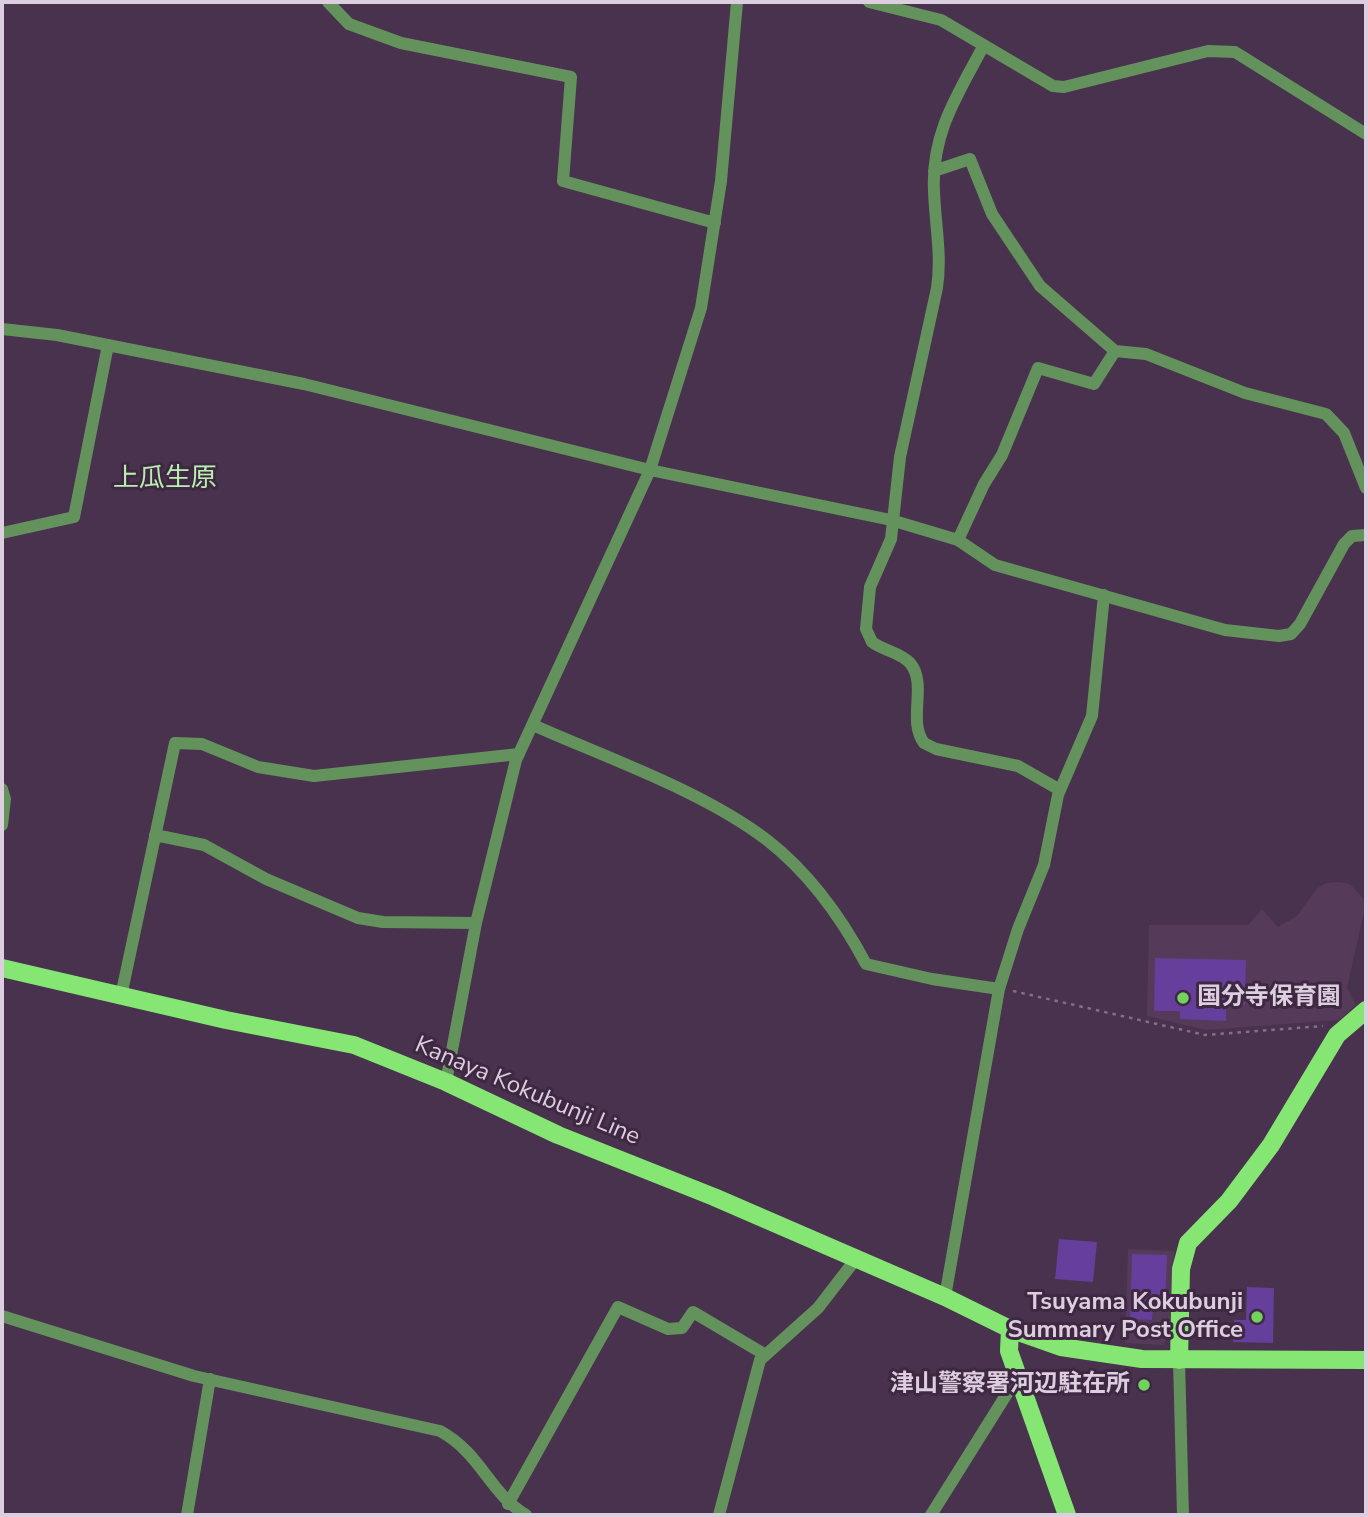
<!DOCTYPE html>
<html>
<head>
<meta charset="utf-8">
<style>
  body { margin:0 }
  #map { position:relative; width:1368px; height:1517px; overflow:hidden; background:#48324d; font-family:"Nunito Sans",sans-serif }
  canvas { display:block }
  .frame { position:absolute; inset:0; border:4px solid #dccede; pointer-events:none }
</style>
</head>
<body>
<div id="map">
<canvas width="1368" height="1517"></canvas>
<div class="frame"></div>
</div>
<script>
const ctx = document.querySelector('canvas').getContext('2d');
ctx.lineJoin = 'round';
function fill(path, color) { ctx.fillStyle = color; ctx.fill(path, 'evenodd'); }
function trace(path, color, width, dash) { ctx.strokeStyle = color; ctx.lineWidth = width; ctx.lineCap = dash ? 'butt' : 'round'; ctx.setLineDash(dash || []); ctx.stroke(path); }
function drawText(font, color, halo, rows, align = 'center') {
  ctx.font = font + ' "Nunito Sans","Noto Sans JP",sans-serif'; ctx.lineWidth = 6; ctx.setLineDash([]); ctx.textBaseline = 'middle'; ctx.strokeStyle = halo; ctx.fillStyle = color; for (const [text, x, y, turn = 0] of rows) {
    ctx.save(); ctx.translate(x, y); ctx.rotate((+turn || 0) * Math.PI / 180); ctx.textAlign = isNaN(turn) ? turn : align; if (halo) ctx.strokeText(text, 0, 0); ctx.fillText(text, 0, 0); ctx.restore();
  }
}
const built = new Path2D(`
  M 1339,882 L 1350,884 L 1363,898 L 1365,908 L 1347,988 L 1356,1005 L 1339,1020 L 1206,1030 L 1147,1016 L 1149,925 L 1248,925 L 1262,909 L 1278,927 L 1297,916 L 1316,889 L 1326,883 Z
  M 1128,1249 L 1174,1251 L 1172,1331 L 1163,1345 L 1125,1343 Z`);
const building = new Path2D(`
  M 1155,958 L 1246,960 L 1245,1005 L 1226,1005 L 1226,1021 L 1180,1019 L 1180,1011 L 1154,1011 Z
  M 1059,1239 L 1097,1242 L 1093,1282 L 1055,1279 Z
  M 1132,1254 L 1167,1255 L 1165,1306 L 1153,1306 L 1152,1320 L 1130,1319 Z
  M 1247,1287 L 1274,1288 L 1273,1343 L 1233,1342 L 1234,1320 L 1246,1320 Z`);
const path = new Path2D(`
  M 1013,991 L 1205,1035 L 1323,1026`);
const minor = new Path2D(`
  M 328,2 L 349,24 L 401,43 L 571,77 L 563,181 L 715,223
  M 869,2 L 941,20 L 1053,86 L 1064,87 L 1208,51 L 1235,52 L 1366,134
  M 984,45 C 958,94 931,133 934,191 C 935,224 942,254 937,288 L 900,457 L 891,539 L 870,587 L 866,629 L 872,642 C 884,651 900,652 910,663 C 928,684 907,721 924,743 L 936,749 L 1018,766 L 1060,790
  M 934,171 L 970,159 L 992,214 L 1040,286 L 1115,351 L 1146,354 L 1245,393 L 1326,414 L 1344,433 L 1366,488
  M 2,329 L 57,335 L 304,384 L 650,470 L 891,520 L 958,540 L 995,565 L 1225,630 L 1279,636 L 1291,634 L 1300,624 L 1344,544 L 1352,536 L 1366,535
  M 2,533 L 74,517 L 108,345
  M 958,540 L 984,484 L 1002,455 L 1038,368 L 1094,384 L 1115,351
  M 533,725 C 607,758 703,791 767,840 C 808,872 841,917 866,964 L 932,979 L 999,989
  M 2,789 L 5,799 L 2,825
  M 155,835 L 204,845 L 266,879 L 358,918 L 383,922 L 476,923
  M 121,996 L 175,743 L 202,744 L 258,767 L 314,776 L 519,754
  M 446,1082 L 476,923 L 516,760 L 650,470 L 701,308 L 721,181 L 737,2
  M 945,1297 L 999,989 L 1018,929 L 1044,865 L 1058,795 L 1092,716 L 1104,595
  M 2,1316 L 194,1376 L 440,1431 C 481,1453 490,1494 526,1515
  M 1179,1360 L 1183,1515
  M 508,1504 L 618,1307 L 668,1329 L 682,1328 L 693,1312 L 764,1354
  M 187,1515 L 210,1379
  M 719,1515 L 760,1360 L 818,1308 L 855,1260
  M 931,1515 L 1018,1376`);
const major = new Path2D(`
  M 2,968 L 226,1020 L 354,1045 L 446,1082 L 558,1135 L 714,1197 L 945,1297 L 1010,1329 L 1061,1347 L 1142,1359 L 1366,1360
  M 1010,1329 L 1009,1351 L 1067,1515
  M 1179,1360 L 1181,1269 L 1188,1243 L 1229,1201 L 1271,1145 L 1337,1035 L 1366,1010`);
const markers = [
  [1183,998,7,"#71d35e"],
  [1257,1317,7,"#71d35e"],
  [1144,1385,7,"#71d35e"]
];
const poiNames = [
  ["国分寺保育園",1197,998,"left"],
  ["Tsuyama Kokubunji",1243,1303],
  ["Summary Post Office",1243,1331],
  ["津山警察署河辺駐在所",1130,1385]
];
const streetNames = [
  ["Kanaya Kokubunji Line",527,1092,23]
];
const neighbourhoodNames = [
  ["上瓜生原",165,480]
];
fill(built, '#553a5a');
fill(building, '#663e9c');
trace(path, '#837087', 2.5, [3.5, 5]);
trace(minor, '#64925c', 12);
trace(major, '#86e674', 18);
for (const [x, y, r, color] of markers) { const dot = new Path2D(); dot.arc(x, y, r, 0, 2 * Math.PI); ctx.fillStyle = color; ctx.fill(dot); trace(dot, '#3e2842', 2.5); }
drawText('bold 24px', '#dccede', '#3e2842', poiNames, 'right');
drawText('24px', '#dccede', '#3e2842', streetNames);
drawText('26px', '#bbefb1', '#3e2842', neighbourhoodNames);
</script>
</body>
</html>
